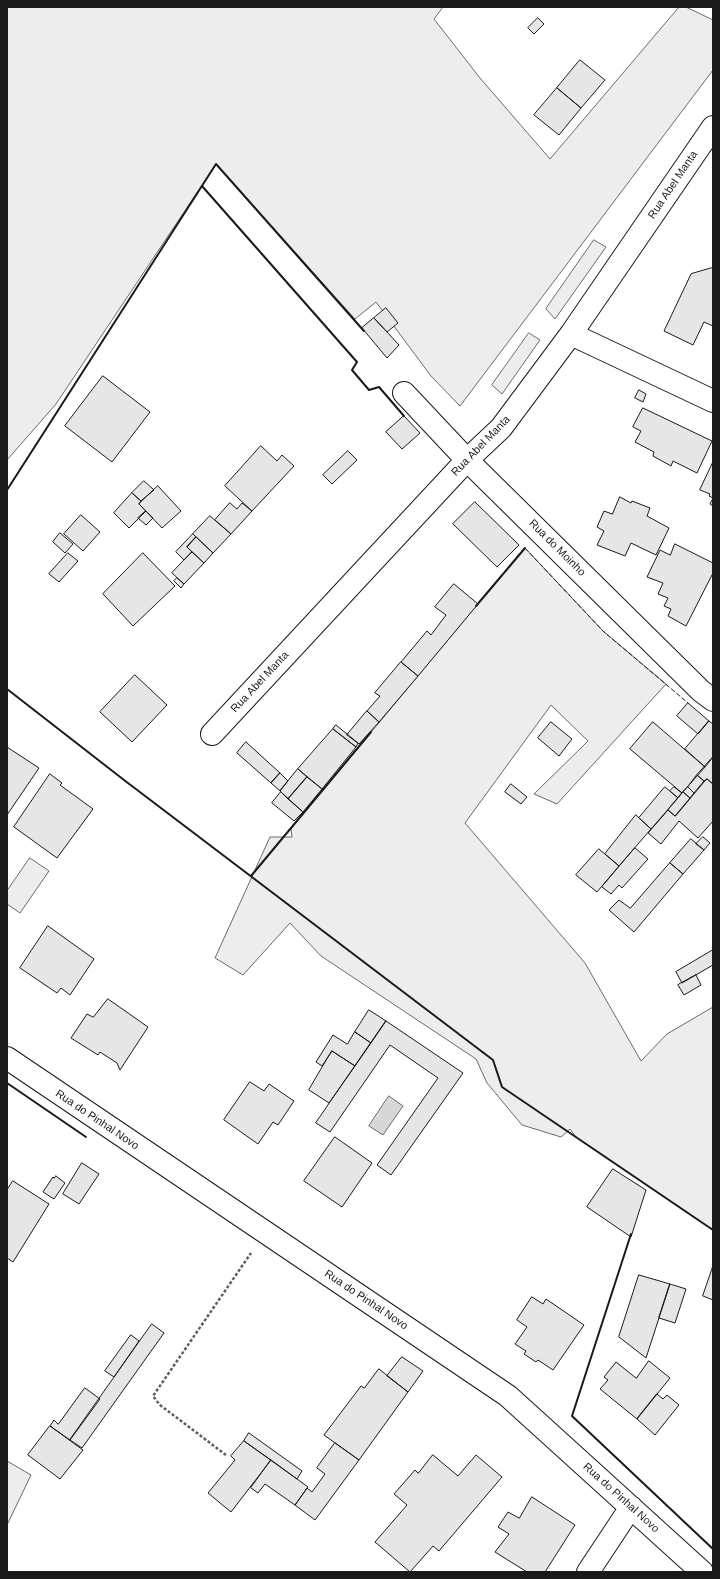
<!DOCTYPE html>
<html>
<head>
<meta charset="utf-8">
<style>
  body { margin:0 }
  #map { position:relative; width:720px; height:1579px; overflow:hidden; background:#fff; font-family:Helvetica,sans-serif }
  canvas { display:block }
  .frame { position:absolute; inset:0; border:8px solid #1a1a1a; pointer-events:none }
</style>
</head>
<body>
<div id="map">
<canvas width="720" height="1579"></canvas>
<div class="frame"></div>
</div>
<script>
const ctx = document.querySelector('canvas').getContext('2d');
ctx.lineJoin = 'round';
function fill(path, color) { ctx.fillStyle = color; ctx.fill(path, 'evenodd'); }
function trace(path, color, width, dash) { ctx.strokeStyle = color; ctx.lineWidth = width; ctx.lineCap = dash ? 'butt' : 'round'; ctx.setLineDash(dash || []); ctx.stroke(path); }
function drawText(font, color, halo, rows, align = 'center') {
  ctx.font = font + ' Helvetica,sans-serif'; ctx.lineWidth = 3; ctx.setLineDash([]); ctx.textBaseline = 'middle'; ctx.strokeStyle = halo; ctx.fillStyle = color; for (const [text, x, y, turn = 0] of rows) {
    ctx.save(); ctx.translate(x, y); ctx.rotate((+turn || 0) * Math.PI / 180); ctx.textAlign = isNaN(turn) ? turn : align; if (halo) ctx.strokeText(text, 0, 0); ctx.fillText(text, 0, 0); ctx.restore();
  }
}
const built = new Path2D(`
  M 7,7 L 443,7 L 434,19 L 480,78 L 550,159 L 679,7 L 686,7 L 713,20 L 713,70 L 460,406 L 431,376 L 376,302 L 355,319 L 216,164 L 56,404 L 7,460 Z
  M 594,240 L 606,247 L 555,319 L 546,309 Z
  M 529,333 L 540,340 L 502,394 L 492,385 Z
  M 525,548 L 603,631 L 666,684 L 557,804 L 534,794 L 588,741 L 551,705 L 465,823 L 585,963 L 641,1061 L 667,1034 L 713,1007 L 713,1230 L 576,1137 L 570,1129 L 561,1137 L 522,1125 L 487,1083 L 476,1059 L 321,956 L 290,923 L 243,975 L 215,958 L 270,837 L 292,837 L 291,829 Z
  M 30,858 L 49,871 L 20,913 L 7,904 L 7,891 Z
  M 7,1461 L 31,1475 L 7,1525 Z`);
const water = new Path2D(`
  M 389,1096 L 403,1106 L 383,1135 L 369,1126 Z`);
const building = new Path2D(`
  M 538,18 L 544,24 L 534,34 L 528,28 Z
  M 580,60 L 605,80 L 581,108 L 557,88 Z
  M 557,88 L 581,108 L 559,135 L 534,115 Z
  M 712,268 L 713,269 L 713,326 L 704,322 L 693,345 L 664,331 L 691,274 Z
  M 386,308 L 398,323 L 387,332 L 374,318 Z
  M 374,318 L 399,345 L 387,358 L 362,328 Z
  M 103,376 L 150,412 L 112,462 L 65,426 Z
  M 639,390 L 646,394 L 643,402 L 635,398 Z
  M 643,408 L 712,441 L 697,473 L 673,461 L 671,466 L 653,456 L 654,452 L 635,442 L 641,431 L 633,427 Z
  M 404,416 L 420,433 L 402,449 L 386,432 Z
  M 261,446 L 277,461 L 282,455 L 294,466 L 252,511 L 225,486 Z
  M 348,451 L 357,460 L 332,484 L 323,475 Z
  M 713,462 L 713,506 L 710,504 L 713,498 L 709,496 L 710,494 L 700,490 Z
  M 144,481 L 154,490 L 141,501 L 132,493 Z
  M 158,486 L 181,511 L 162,528 L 139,504 Z
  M 132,493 L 141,501 L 139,504 L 146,511 L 129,528 L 114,513 Z
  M 620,497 L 631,503 L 632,501 L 650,508 L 647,516 L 669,528 L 656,555 L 631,543 L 625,556 L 597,545 L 604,531 L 597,527 L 604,511 L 612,514 Z
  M 475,502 L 519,545 L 497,567 L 453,524 Z
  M 230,503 L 237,509 L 242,503 L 252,511 L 231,534 L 215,520 Z
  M 146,511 L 153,518 L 146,525 L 138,518 Z
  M 81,515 L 100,532 L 83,551 L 64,534 Z
  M 210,516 L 231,534 L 213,553 L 193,534 Z
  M 60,533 L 73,544 L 65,553 L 53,542 Z
  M 193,534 L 196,537 L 187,547 L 192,552 L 184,560 L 176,552 Z
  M 196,537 L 213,553 L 204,563 L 187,547 Z
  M 675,544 L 713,563 L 713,573 L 686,626 L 668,616 L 671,609 L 664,606 L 668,598 L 658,594 L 663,583 L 647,577 L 660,550 L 670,555 Z
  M 192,552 L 204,563 L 184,584 L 172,573 Z
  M 68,553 L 78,561 L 59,582 L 49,574 Z
  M 143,553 L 175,586 L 133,626 L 103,594 Z
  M 177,578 L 184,584 L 181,588 L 174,581 Z
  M 454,584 L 478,604 L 418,676 L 401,662 L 427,631 L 431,635 L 446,615 L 435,607 Z
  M 401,662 L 418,676 L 379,722 L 367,711 L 380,696 L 375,693 Z
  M 135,675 L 167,705 L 132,742 L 100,712 Z
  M 688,703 L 709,721 L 698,734 L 677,716 Z
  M 367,711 L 379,722 L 359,744 L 347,735 Z
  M 709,721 L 713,724 L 713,757 L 705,767 L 685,749 Z
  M 551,722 L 572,739 L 559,756 L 538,738 Z
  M 653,722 L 705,767 L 682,793 L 630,749 Z
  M 336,725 L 358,743 L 356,747 L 333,729 Z
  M 333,729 L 356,747 L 322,789 L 298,769 Z
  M 246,742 L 280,773 L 271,783 L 237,753 Z
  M 7,747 L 39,768 L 7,815 Z
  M 713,757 L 713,784 L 707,779 L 704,781 L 697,775 Z
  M 298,769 L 307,777 L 288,799 L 280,791 Z
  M 280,773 L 288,781 L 280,791 L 271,783 Z
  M 50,774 L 62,783 L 60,785 L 93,809 L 57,858 L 14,827 Z
  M 697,775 L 704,781 L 694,793 L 688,787 Z
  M 307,777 L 322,789 L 303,812 L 288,799 Z
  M 707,779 L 713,784 L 713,821 L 698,838 L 679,821 L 661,844 L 648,833 L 668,810 L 675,816 Z
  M 511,784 L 527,797 L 521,804 L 505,792 Z
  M 665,787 L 678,798 L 651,829 L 639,818 Z
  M 674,787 L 682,793 L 678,798 L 670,791 Z
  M 688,787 L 694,793 L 690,798 L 683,792 Z
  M 281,792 L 303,812 L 294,821 L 272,803 Z
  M 683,792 L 690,798 L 675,816 L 668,810 Z
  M 636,815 L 651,829 L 619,866 L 605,854 Z
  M 703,837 L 710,843 L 704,850 L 696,844 Z
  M 691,839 L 704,850 L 683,874 L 670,863 Z
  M 635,848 L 648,859 L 622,888 L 619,885 L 611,894 L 602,887 Z
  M 599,849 L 619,866 L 597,892 L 576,875 Z
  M 670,863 L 683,874 L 634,932 L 609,910 L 619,900 L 630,908 Z
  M 48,926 L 94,959 L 70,995 L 61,988 L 57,993 L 20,968 Z
  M 713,950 L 713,965 L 682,983 L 676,972 Z
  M 696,975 L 701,985 L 684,995 L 678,985 Z
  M 108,999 L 148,1027 L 120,1070 L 117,1063 L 100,1052 L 98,1055 L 71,1038 L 87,1014 L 93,1017 Z
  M 369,1010 L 386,1021 L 371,1043 L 355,1032 Z
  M 386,1021 L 463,1073 L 391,1175 L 377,1165 L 438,1078 L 390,1045 L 330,1132 L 316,1123 Z
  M 355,1032 L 371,1043 L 355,1066 L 332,1051 L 322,1066 L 316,1062 L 333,1035 L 347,1044 Z
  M 332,1051 L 355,1066 L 329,1103 L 309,1090 Z
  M 250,1082 L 264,1091 L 269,1084 L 294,1101 L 278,1125 L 273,1122 L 258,1144 L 224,1120 Z
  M 335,1137 L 372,1163 L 342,1207 L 304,1181 Z
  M 82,1163 L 99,1174 L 79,1204 L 63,1194 Z
  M 613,1169 L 646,1190 L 631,1237 L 587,1207 Z
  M 56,1176 L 65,1183 L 54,1199 L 43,1192 L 53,1177 L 54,1178 Z
  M 13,1181 L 49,1204 L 13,1262 L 7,1258 L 7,1190 Z
  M 713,1266 L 713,1300 L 703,1296 Z
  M 639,1275 L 670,1284 L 646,1358 L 619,1337 Z
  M 670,1284 L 686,1289 L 675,1323 L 659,1318 Z
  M 532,1297 L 543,1304 L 546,1299 L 584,1325 L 553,1370 L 538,1360 L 536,1362 L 524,1354 L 526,1351 L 515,1344 L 527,1327 L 517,1320 Z
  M 152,1324 L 164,1333 L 82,1448 L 70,1440 Z
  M 131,1335 L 139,1341 L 114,1377 L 105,1371 Z
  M 402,1357 L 423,1371 L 408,1392 L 387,1376 Z
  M 649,1361 L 670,1378 L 637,1419 L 600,1389 L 608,1380 L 604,1377 L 616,1362 L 636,1378 Z
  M 379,1369 L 408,1392 L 359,1460 L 324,1435 L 361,1386 L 364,1388 Z
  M 85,1388 L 100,1399 L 70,1440 L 50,1426 L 54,1420 L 58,1424 Z
  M 657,1394 L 663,1399 L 667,1395 L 679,1405 L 655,1435 L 637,1419 Z
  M 50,1426 L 83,1450 L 60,1479 L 28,1455 Z
  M 249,1433 L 302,1471 L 297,1479 L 244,1441 Z
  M 244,1441 L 271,1460 L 231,1512 L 208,1493 L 235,1460 L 231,1456 Z
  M 335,1443 L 359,1460 L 315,1520 L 295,1505 L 307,1488 L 312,1492 L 325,1474 L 317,1468 Z
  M 433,1455 L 458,1476 L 476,1455 L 502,1477 L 439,1551 L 433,1546 L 410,1572 L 375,1542 L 407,1505 L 394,1494 L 415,1470 L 418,1473 Z
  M 271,1460 L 308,1487 L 295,1505 L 265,1484 L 258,1493 L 251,1488 Z
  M 532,1497 L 575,1525 L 545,1572 L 527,1572 L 495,1552 L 509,1534 L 498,1527 L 508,1512 L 519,1518 Z`);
const path = new Path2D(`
  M 226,1455 L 160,1405 L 153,1396 L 251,1253`);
const street = new Path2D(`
  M 571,334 L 713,401
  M 404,393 L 467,460 L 701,691 L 713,700
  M 212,734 L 467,460 L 501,428 L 571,334 L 713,127
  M 7,1058 L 508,1396 L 702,1572
  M 588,1572 L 631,1507`);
const fence = new Path2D(`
  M 525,548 L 603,631 L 688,703`);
const wall = new Path2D(`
  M 202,186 L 357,362 L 352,370 L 369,390 L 379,387 L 404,416
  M 7,490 L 216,164 L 364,331
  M 476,606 L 525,548
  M 7,689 L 124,780 L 493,1060 L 502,1087 L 713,1230
  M 251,876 L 371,732
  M 7,1083 L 86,1137
  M 631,1234 L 572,1416 L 713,1549`);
const streetNames = [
  ["Rua Abel Manta",673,185,-56],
  ["Rua Abel Manta",481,446,-46],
  ["Rua do Moinho",557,548,45],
  ["Rua Abel Manta",260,682,-47],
  ["Rua do Pinhal Novo",97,1120,34],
  ["Rua do Pinhal Novo",366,1300,34],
  ["Rua do Pinhal Novo",621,1498,42]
];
fill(built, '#ededed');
trace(built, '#6a6a6a', 1);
fill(water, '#d7d7d7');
trace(water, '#6a6a6a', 1);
fill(building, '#e6e6e6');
trace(building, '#1a1a1a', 1);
trace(street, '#1a1a1a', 24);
trace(path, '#5f5f5f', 2.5, [3, 2]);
trace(street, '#fff', 22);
trace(fence, '#1a1a1a', 1, [5, 2]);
trace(wall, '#1a1a1a', 2);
drawText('11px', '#1a1a1a', '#fff', streetNames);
</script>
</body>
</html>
